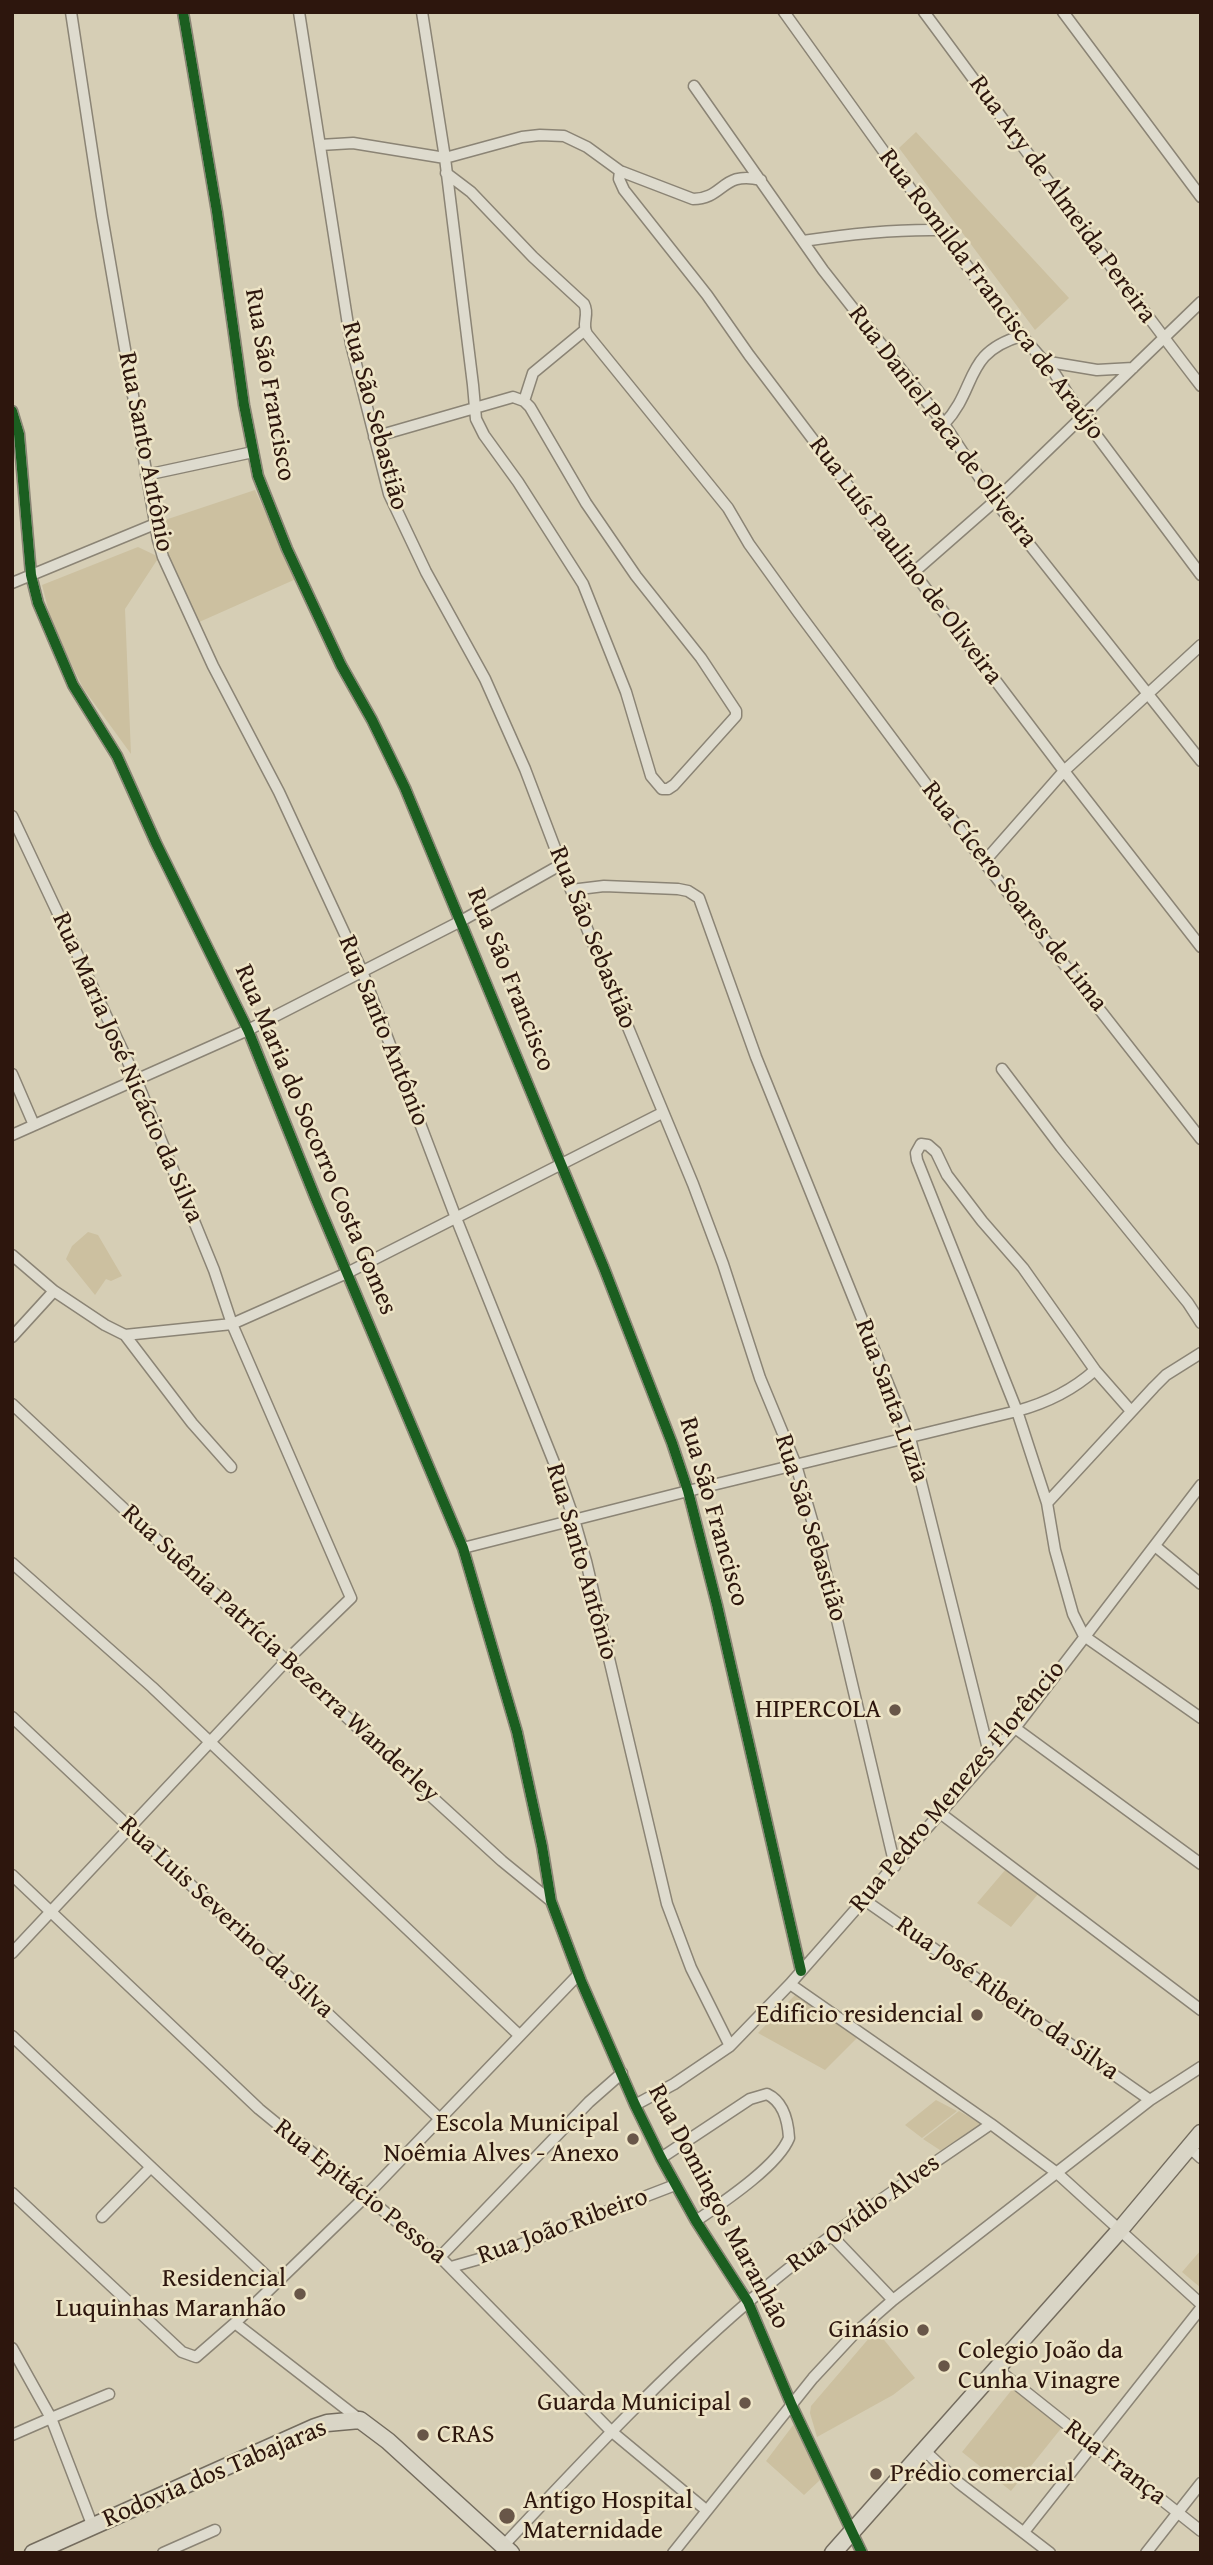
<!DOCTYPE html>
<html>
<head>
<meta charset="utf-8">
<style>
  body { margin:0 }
  #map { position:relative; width:1213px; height:2565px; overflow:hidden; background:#d6ceb5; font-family:"Gentium Book Plus",serif }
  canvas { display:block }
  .frame { position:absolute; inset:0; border:14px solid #2d160d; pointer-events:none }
</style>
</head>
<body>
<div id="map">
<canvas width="1213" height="2565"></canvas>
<div class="frame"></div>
</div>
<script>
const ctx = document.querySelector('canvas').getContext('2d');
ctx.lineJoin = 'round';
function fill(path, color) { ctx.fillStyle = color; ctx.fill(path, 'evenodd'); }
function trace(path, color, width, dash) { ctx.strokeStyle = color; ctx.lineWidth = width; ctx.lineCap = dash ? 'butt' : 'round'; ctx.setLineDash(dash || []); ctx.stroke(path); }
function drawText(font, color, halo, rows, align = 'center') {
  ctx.font = font + ' "Gentium Book Plus",serif'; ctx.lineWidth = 5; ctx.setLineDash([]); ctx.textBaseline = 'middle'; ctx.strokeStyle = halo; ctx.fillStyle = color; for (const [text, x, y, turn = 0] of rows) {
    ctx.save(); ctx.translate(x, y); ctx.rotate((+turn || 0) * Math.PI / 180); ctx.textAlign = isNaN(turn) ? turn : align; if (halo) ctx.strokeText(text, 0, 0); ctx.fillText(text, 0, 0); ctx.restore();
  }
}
const green = new Path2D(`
  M 916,132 L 1069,298 L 1035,330 L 899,148 Z
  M 255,490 L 296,579 L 197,623 L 167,556 L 159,522 Z
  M 138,547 L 159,557 L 125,609 L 131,754 L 83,688 L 52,624 L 42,585 Z
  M 88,1232 L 98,1235 L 122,1276 L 111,1281 L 106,1279 L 95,1295 L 66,1259 L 72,1246 Z
  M 1006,1869 L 1038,1894 L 1011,1927 L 977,1903 Z
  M 796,1994 L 857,2038 L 825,2070 L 758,2033 Z
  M 936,2100 L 957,2111 L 922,2138 L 905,2125 Z
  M 959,2111 L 985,2126 L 946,2154 L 923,2139 Z
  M 1201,2250 L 1201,2288 L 1182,2272 Z
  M 876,2330 L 915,2378 L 893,2395 L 817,2437 L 810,2413 L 811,2406 Z
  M 1014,2387 L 1063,2426 L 1011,2491 L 962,2452 Z
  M 797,2420 L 820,2480 L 804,2495 L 766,2461 Z`);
const street = new Path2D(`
  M 71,12 L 102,216 L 158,540 L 163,557 L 213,666 L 279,792 L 362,971 L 456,1218 L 555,1465 L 574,1519 L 586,1561 L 667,1904 L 691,1968 L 730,2046
  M 183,12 L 217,212 L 244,405 L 258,476 L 287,549 L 341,665 L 372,720 L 405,788 L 604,1268 L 672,1443 L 688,1491 L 717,1605 L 801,1971
  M 299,12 L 351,344 L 389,494 L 426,572 L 485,679 L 525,769 L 571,890 L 693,1184 L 723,1264 L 760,1378 L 796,1465 L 820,1548 L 895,1866
  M 784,12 L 940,230 L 1004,315 L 1055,374 L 1082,416 L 1201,575
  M 924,12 C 1017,137 1106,263 1201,386
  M 1063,12 L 1201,197
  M 694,86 L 823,270 L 944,424 L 995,501 L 1201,761
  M 320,145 L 353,143 L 445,158 L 522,137 L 540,135 L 564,136 L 587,147 L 620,171 L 693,199 C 724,199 722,170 761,180
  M 620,171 L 619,179 L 624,190 L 707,295 L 749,355 L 1064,771 L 1201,947
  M 446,173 L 471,192 L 533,257 L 584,304 C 590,315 581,323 587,334 L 728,508 L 749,544 L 798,612 L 984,862 L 1201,1139
  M 803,241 C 849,234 894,229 940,230
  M 1043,361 L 1097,370 L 1133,368
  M 524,401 L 533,373 L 585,330
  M 12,411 L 19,434 L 31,575 L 38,603 L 73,685 L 117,756 L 156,843 L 248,1030 L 315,1197 L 463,1548 L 517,1732 L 542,1846 L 551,1901 L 581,1981 L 635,2105 L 661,2158 L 696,2221 L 748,2302 L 792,2406 L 862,2553
  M 944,424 C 978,388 963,353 1021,336
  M 374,437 L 513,397 L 524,401 L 530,407 L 586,503 L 636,576 L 701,658 L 736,711 L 736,716 L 674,785 L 668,789 L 662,789 L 651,776 L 626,692 L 583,584 L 518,482 L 484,435 L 476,419 L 473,385 L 445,158 L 422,12
  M 146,475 L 253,452
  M 914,572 L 995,501 L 1201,302
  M 12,583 L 155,524
  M 12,816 L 136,1079 L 214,1270 L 232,1324 L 351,1598 L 287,1660 L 12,1953
  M 984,862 L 1064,771 L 1201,645
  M 571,890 L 604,886 L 678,889 L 688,891 L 699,898 L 756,1057 L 910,1438 L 990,1757
  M 1002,1069 L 1061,1147 L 1188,1303 L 1201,1323
  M 12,1074 L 34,1125
  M 12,1135 L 248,1030 L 461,921 L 562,864
  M 12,1255 L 54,1291 L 105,1325 L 125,1335 L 232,1324 L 347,1273 L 662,1113
  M 125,1335 L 192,1423 L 231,1467
  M 12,1337 L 54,1291
  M 12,1404 L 433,1798 L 502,1861 L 551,1901
  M 1131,1411 L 1095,1370 L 1023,1268 L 982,1221 L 947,1175 L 936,1152 L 928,1145 L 921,1144 L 916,1153 L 917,1160 L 1017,1411 L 1047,1503 L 1055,1550 L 1073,1614 L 1084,1636 L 1201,1718
  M 1047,1503 L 1154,1387 L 1166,1375 L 1201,1353
  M 1155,1546 L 1201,1584
  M 463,1548 L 688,1491 L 1017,1411 C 1046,1403 1072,1391 1095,1370
  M 12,1563 L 152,1687 L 519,2035
  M 12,1717 L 440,2119
  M 1015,1728 L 1201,1864
  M 940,1813 L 1201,2010
  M 12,1875 L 259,2109 L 440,2257 L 611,2431 L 706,2510
  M 863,1899 L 1150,2100
  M 790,1984 L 991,2124 L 1057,2173 L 1201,2304
  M 12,2036 L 275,2284
  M 635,2105 L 674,2084 L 730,2046 L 790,1984 L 1015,1728 L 1201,1485
  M 1189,2147 L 1201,2158
  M 661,2158 L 750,2099 L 767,2094 C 784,2102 788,2121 789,2138 C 778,2166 722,2203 696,2221
  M 12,2193 L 182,2352 L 196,2357 L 235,2323 L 365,2197 L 578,1975
  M 102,2217 L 151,2167
  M 831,2235 L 893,2300
  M 440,2257 L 589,2102 L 622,2073
  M 451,2267 L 493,2255 L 675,2185
  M 235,2323 L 359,2419
  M 12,2348 L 51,2418 L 12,2435
  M 997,2369 L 1201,2531
  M 925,2451 L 959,2483 L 1050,2553
  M 93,2527 L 51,2418 L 109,2394
  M 1024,2532 L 1201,2308
  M 503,2546 C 582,2462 660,2378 747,2303 C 824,2236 908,2181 991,2124
  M 163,2553 L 215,2530
  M 673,2553 L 813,2378 L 853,2335 L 893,2300 L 1150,2100 L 1201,2067
  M 1146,2553 L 1201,2483`);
const primary = new Path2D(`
  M 33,2553 L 315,2427 L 327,2423 L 360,2420 L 388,2441 L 511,2553
  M 833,2553 L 1119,2231 L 1201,2133`);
const cycleway = new Path2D(`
  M 183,12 L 217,212 L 244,405 L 258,476 L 287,549 L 341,665 L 372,720 L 405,788 L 604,1268 L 672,1443 L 688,1491 L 717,1605 L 801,1971
  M 12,411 L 19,434 L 31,575 L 38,603 L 73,685 L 117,756 L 156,843 L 248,1030 L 315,1197 L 463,1548 L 517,1732 L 542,1846 L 551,1901 L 581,1981 L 635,2105 L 661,2158 L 696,2221 L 748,2302 L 792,2406 L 862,2553`);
const markers = [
  [895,1710,7,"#685648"],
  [977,2015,7,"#685648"],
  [633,2139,7,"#685648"],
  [300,2294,7,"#685648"],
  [923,2330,7,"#685648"],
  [944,2366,7,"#685648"],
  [745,2403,7,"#685648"],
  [423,2435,7,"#685648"],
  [876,2474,7,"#685648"],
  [507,2516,9,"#685648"]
];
const streetNames = [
  ["Rua Ary de Almeida Pereira",1062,200,54],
  ["Rua Romilda Francisca de Araújo",991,295,53],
  ["Rua São Francisco",269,385,80],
  ["Rua São Sebastião",374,416,75],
  ["Rua Daniel Paca de Oliveira",942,427,53],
  ["Rua Santo Antônio",145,452,79],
  ["Rua Luís Paulino de Oliveira",905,561,53],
  ["Rua Cícero Soares de Lima",1014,897,52],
  ["Rua São Sebastião",592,938,68],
  ["Rua São Francisco",510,980,68],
  ["Rua Santo Antônio",383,1031,68],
  ["Rua Maria José Nicácio da Silva",127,1068,66],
  ["Rua Maria do Socorro Costa Gomes",315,1140,67],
  ["Rua Santa Luzia",891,1401,70],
  ["Rua São Francisco",713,1512,74],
  ["Rua São Sebastião",810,1528,73],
  ["Rua Santo Antônio",581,1562,74],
  ["Rua Suênia Patrícia Bezerra Wanderley",280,1654,43],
  ["Rua Pedro Menezes Florêncio",958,1787,-50],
  ["Rua Luis Severino da Silva",226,1918,43],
  ["Rua José Ribeiro da Silva",1007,1999,35],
  ["Rua Epitácio Pessoa",360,2192,39],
  ["Rua Domingos Maranhão",718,2207,62],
  ["Rua Ovídio Alves",864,2214,-36],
  ["Rua João Ribeiro",563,2227,-20],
  ["Rua França",1115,2463,38],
  ["Rodovia dos Tabajaras",215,2474,-23]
];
const poiNames = [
  ["HIPERCOLA",881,1710],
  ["Edificio residencial",963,2015],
  ["Escola Municipal",619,2124],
  ["Noêmia Alves - Anexo",619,2154],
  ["Residencial",286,2279],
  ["Luquinhas Maranhão",286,2309],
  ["Ginásio",909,2330],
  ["Colegio João da",958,2351,"left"],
  ["Cunha Vinagre",958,2381,"left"],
  ["Guarda Municipal",731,2403],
  ["CRAS",437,2435,"left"],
  ["Prédio comercial",890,2474,"left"],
  ["Antigo Hospital",523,2501,"left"],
  ["Maternidade",523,2531,"left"]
];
fill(green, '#ccc0a0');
trace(street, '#8b8475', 13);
trace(primary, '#746c5e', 19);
trace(street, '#dedbce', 10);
trace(primary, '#d9d5c6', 16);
trace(cycleway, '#1b5e20', 10);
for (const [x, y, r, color] of markers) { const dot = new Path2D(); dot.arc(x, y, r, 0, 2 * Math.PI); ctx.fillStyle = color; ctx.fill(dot); trace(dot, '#ede4c6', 2.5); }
drawText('26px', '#2d160d', '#ede4c6', streetNames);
drawText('26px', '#2d160d', '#ede4c6', poiNames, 'right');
</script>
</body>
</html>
